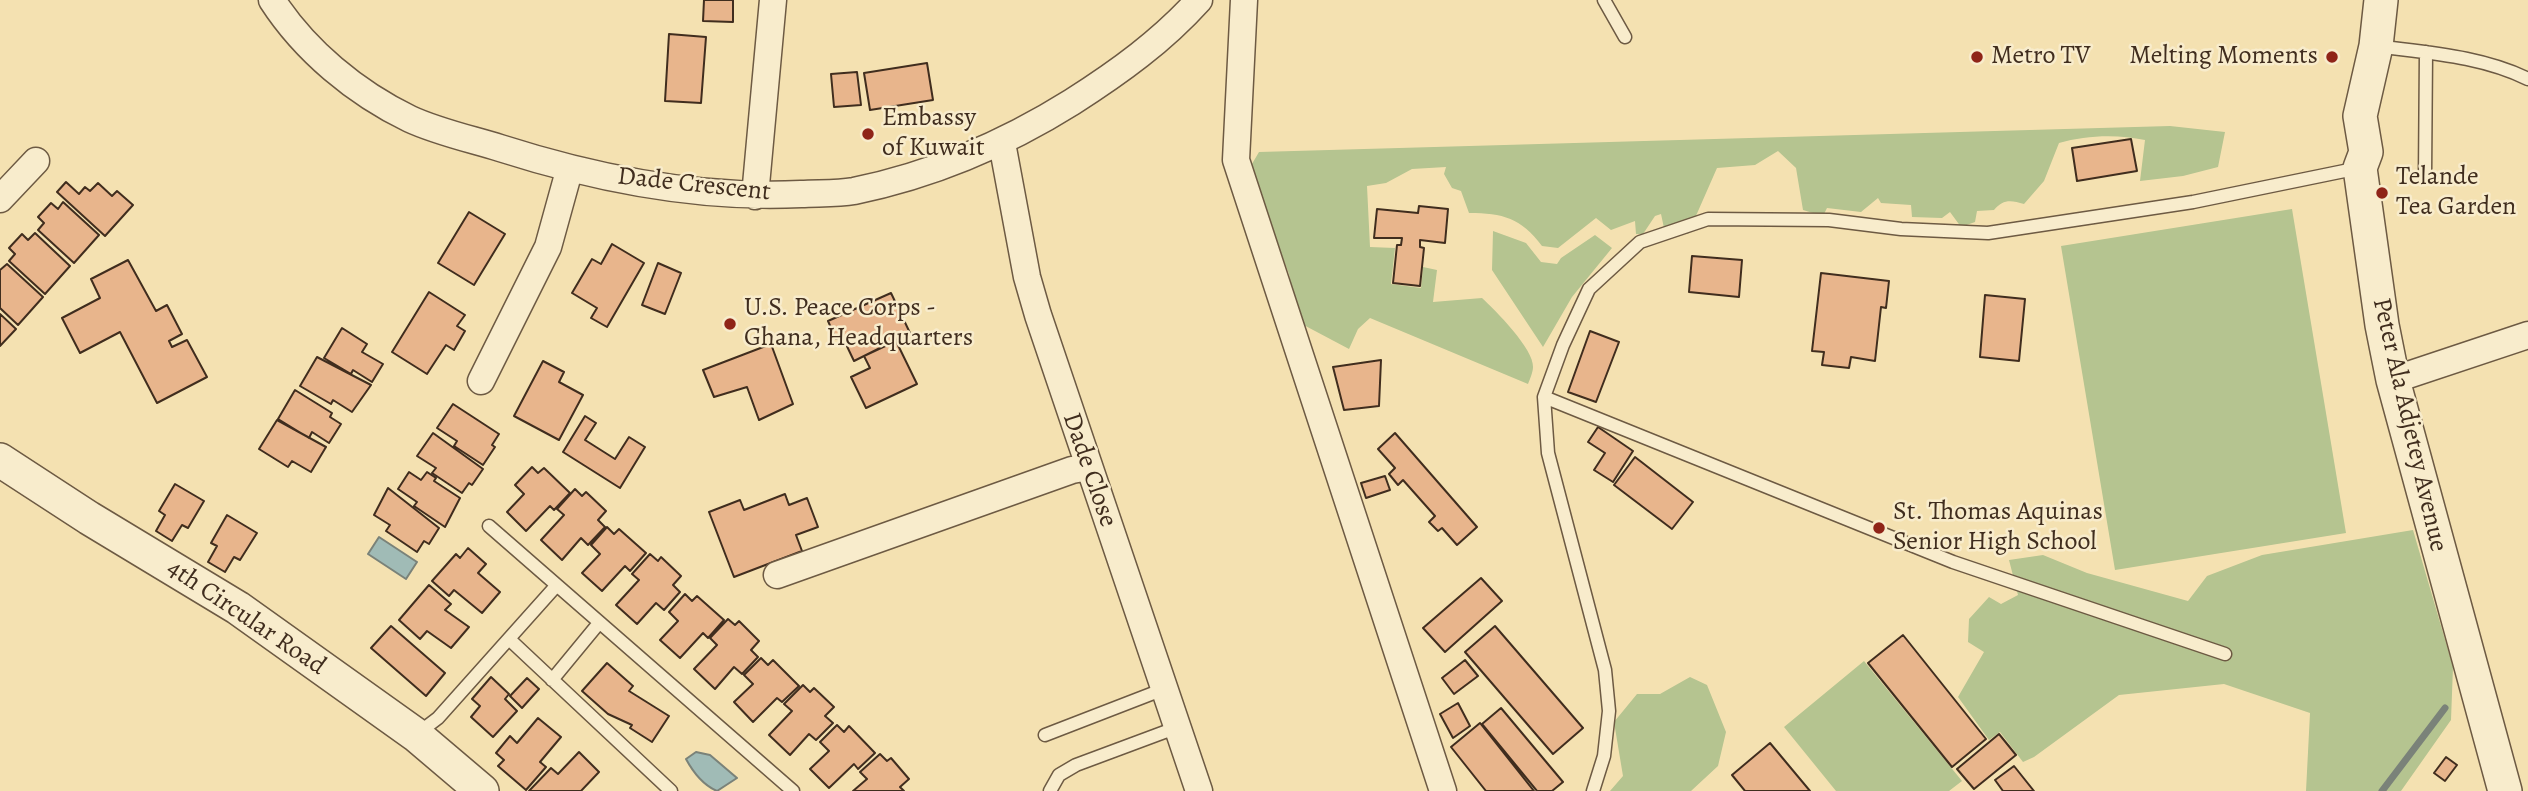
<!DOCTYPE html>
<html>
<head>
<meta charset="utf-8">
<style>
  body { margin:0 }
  canvas { display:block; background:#f4e1b1 }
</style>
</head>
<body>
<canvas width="2528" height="791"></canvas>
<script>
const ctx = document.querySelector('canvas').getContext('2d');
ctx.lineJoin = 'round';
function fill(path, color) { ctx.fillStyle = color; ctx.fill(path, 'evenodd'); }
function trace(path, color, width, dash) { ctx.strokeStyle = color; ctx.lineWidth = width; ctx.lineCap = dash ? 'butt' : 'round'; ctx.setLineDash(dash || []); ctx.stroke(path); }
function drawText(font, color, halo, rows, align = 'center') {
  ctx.font = font + ' Alegreya,serif'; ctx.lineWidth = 5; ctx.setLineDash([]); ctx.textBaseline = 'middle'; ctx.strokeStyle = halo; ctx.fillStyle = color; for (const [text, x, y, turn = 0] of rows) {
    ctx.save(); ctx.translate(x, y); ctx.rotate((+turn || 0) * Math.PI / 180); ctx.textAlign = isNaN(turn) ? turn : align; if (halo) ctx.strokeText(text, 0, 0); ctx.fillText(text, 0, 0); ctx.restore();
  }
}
const green = new Path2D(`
  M 2170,126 L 2225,132 L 2218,167 L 2183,176 L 2140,181 L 2145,140 C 2118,134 2086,135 2059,143 L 2044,181 L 2024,204 C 2011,200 2003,199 1994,210 L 1977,211 L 1975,222 L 1961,227 L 1950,212 L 1942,218 L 1912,217 L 1911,205 L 1881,203 L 1878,198 L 1861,212 L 1827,208 L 1823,216 L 1803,210 L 1796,168 L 1778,151 L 1755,165 L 1717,168 L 1688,234 L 1664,228 L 1661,214 L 1655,216 L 1643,234 L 1636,234 L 1635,221 L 1611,230 L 1596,218 L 1558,248 L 1542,246 C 1521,218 1503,213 1469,213 L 1461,191 L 1452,188 L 1444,174 L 1446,167 L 1412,169 L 1386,183 L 1367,186 L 1370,247 L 1395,248 L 1391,284 L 1421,288 L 1423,267 L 1437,270 L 1433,302 L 1482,298 C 1495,310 1534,349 1533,367 C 1533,372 1530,379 1528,384 L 1370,318 L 1358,329 L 1349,349 L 1298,322 L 1289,274 L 1249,169 L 1259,152 Z
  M 2292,209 L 2346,533 L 2115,570 L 2061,246 Z
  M 1493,231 L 1526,243 L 1541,262 L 1557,264 L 1561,258 L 1595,235 L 1612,248 L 1572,297 L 1543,347 L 1492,270 Z
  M 2413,530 L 2453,667 L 2451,720 L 2401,791 L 2306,791 L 2310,713 L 2224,684 L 2119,695 L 2034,757 L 2023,762 L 2000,732 L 1989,740 L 1958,697 L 1984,652 L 1968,642 L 1969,619 L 1989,597 L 2001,604 L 2018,595 L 2009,560 L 2043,555 L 2087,573 L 2188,601 L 2207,576 L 2262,555 Z
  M 1864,661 L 1962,781 L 1949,791 L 1836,791 L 1784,727 Z
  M 1690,677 L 1707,685 L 1726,732 L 1718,766 L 1691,791 L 1610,791 L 1623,776 L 1614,722 L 1637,694 L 1660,694 Z`);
const water = new Path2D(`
  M 379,537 L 417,562 L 406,579 L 368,554 Z
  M 696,752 L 710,755 L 737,778 L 717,791 C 703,785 693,772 686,759 Z`);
const stream = new Path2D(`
  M 2382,791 L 2445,708`);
const building = new Path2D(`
  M 704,0 L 733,0 L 733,22 L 703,21 Z
  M 669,34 L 706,37 L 701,103 L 665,101 Z
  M 927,63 L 933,100 L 870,110 L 864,73 Z
  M 857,72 L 861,105 L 834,107 L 831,74 Z
  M 2131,139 L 2137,171 L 2077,181 L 2072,148 Z
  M 66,182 L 79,194 L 85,187 L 90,191 L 98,183 L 112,196 L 117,191 L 133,205 L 105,236 L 57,192 Z
  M 63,202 L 99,235 L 74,263 L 38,230 L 44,223 L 38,217 L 51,203 L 58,209 Z
  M 1419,206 L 1448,209 L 1445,243 L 1420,240 L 1420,247 L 1424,248 L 1420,286 L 1393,283 L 1397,245 L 1401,245 L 1402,238 L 1374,238 L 1377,209 L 1418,213 Z
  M 469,212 L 505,234 L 474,285 L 438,263 Z
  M 35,233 L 70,266 L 45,294 L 9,261 L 15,254 L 9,248 L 22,234 L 28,240 Z
  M 612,244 L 644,263 L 607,327 L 591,318 L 597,308 L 572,293 L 592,259 L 601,264 Z
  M 1692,256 L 1742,260 L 1739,297 L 1689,292 Z
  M 128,260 L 156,311 L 167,305 L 182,334 L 169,341 L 172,347 L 187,340 L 207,377 L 157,403 L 120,332 L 80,353 L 62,318 L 100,298 L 91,279 Z
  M 658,263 L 681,273 L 665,314 L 642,305 Z
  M 7,264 L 43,297 L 18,325 L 0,308 L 0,270 Z
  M 1821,273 L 1889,281 L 1886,308 L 1881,307 L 1875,361 L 1851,357 L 1849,368 L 1822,365 L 1824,352 L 1812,351 Z
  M 429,292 L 465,315 L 457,326 L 465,331 L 454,350 L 446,345 L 427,374 L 392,352 Z
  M 891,293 L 910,333 L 854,361 L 843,338 L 836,339 L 828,321 Z
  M 1985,295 L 2025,299 L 2019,361 L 1980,357 Z
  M 0,314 L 16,329 L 0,346 Z
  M 342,328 L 367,344 L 362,352 L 383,364 L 372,382 L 353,370 L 351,374 L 324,358 Z
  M 1590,331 L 1619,342 L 1596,402 L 1568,392 Z
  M 896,341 L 917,384 L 866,408 L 851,377 L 870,368 L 864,356 Z
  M 771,344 L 793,404 L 759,420 L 747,387 L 714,397 L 703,370 Z
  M 317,357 L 371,385 L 352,412 L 333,400 L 331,404 L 300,386 Z
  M 1381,360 L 1379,406 L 1344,410 L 1333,367 Z
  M 543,361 L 564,372 L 559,382 L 583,395 L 559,440 L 514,416 Z
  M 295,390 L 332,413 L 330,417 L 341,424 L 329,443 L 312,432 L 309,438 L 278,419 Z
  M 453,404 L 499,434 L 492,445 L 495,447 L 483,465 L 454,446 L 457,441 L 437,428 Z
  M 585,416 L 596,423 L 585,440 L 615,459 L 629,437 L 645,447 L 620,488 L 563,452 Z
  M 277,420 L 326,447 L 311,472 L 292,461 L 288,467 L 259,449 Z
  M 1598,427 L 1633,451 L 1613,482 L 1594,470 L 1605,453 L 1588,442 Z
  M 433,433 L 483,469 L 472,485 L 469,483 L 462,493 L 432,473 L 436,468 L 417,456 Z
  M 1395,433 L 1477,527 L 1457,545 L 1442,528 L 1438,531 L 1429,522 L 1435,516 L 1403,480 L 1398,485 L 1389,474 L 1395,468 L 1378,449 Z
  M 1635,457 L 1693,502 L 1672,529 L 1614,485 Z
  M 532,467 L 538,473 L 544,468 L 570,493 L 554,510 L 550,506 L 526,531 L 507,512 L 524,494 L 515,485 Z
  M 409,472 L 421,480 L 427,472 L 436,478 L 434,481 L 460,498 L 445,527 L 414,506 L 417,502 L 398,489 Z
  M 1385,476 L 1390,490 L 1366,498 L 1361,483 Z
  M 175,484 L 204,501 L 188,528 L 182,525 L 172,541 L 156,531 L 165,515 L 159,511 Z
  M 388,488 L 439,528 L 429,544 L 424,541 L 417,552 L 386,531 L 390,525 L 374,515 Z
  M 575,489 L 582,496 L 586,492 L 606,511 L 598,520 L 605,527 L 588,545 L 581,538 L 562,560 L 541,540 L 564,515 L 557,509 Z
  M 785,494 L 789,505 L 807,498 L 818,527 L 796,535 L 802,551 L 734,577 L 709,512 L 740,500 L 744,510 Z
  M 227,515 L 257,533 L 240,560 L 234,557 L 225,572 L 208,562 L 217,546 L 211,543 Z
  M 607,527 L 614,534 L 619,529 L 646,553 L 630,571 L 625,566 L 602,591 L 582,573 L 600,554 L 591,545 Z
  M 468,548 L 486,564 L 478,573 L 500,592 L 482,613 L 454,590 L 449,596 L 432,581 L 456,554 L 460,558 Z
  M 650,554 L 658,561 L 661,557 L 681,576 L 673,585 L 680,592 L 664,610 L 656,603 L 637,624 L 616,605 L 639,580 L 632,574 Z
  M 1481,578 L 1502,601 L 1445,652 L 1423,628 Z
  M 429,585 L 451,604 L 445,610 L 469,627 L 451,648 L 427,631 L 420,639 L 399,620 Z
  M 685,594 L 692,601 L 697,596 L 724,620 L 708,638 L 703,633 L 680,658 L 660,640 L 678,621 L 669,612 Z
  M 728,619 L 735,625 L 739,621 L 759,641 L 751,650 L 758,657 L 742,674 L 734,667 L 715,689 L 694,669 L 717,645 L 710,638 Z
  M 391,626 L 445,673 L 426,696 L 371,648 Z
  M 1495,626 L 1583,728 L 1553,754 L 1465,652 Z
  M 1903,635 L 1986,739 L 1952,767 L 1868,663 Z
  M 761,658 L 768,665 L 773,660 L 799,686 L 782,702 L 777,698 L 753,722 L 734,702 L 753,684 L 744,675 Z
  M 1465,660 L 1478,676 L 1454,694 L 1442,678 Z
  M 607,663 L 633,686 L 629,691 L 669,716 L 652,742 L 630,728 L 632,725 L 608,714 L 582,691 Z
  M 491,677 L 509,694 L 505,699 L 517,711 L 493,737 L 471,717 L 480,706 L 472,699 Z
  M 527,678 L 539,689 L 522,708 L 510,696 Z
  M 803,685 L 810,692 L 814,688 L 834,707 L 825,716 L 833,723 L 816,740 L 809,734 L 790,755 L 769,735 L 792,711 L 784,704 Z
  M 1458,703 L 1470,726 L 1453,738 L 1440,714 Z
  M 1501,708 L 1563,782 L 1552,791 L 1537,791 L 1482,724 Z
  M 538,718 L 561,737 L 540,762 L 546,767 L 526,790 L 498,766 L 504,760 L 496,753 L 510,736 L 517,743 Z
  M 1480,723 L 1534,791 L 1486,791 L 1451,747 Z
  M 837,725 L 844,732 L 849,726 L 875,753 L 858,769 L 854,764 L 829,788 L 810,769 L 829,751 L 820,742 Z
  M 1999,734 L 2016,755 L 1974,789 L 1957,769 Z
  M 1770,743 L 1810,791 L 1745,791 L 1732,775 Z
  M 579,752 L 599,772 L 581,791 L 529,791 L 551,768 L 558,774 Z
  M 880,754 L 887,761 L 891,758 L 909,779 L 900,787 L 904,791 L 853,791 L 867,779 L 860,772 Z
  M 2446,757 L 2457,765 L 2445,781 L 2434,773 Z
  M 2014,766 L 2034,791 L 2003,791 L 1995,780 Z`);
const service = new Path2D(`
  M 1604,0 L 1625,37
  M 2376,46 C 2428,53 2481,56 2528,79
  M 2425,176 L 2426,52
  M 1544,397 L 1953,562 L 2225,654
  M 489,526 L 793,791
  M 509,639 L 671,791
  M 552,680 L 599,623
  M 417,734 L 438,718 L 556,586
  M 1045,735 L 1164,689
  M 1050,791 L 1059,775 L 1076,765 L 1178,727
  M 1593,791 L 1604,756 L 1609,711 L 1605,670 L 1548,453 L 1544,397 L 1563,345 L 1589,289 L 1640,242 L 1708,219 L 1829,220 L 1901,229 L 1988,233 L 2193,202 L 2359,168`);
const minor = new Path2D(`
  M 272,0 C 305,51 356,93 410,119 C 438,132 471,139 500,148 C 597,179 700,199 801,194 C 818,193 837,194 854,191 C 932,175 1005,144 1072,102 C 1119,72 1162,41 1199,0
  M 1244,0 L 1236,160 L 1443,791
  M 1002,143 L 1027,277 L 1038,315 L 1199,791
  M 755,196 L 773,0
  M 0,199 L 36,161
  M 2393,380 L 2528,335
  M 481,381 L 548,247 L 569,171
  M 777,575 L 1072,470 L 1088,467`);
const tertiary = new Path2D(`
  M 2381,0 L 2376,46 L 2360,116 L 2366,152 L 2360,168 L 2382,325 L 2393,380 L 2505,791
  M 0,460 L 89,518 L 238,608 L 416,735 L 482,791`);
const markers = [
  [1977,57,7,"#8f2418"],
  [2332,57,7,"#8f2418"],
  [868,134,7,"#8f2418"],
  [2382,193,7,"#8f2418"],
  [730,324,7,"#8f2418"],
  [1879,528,7,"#8f2418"]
];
const poiNames = [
  ["Metro TV",1991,57],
  ["Melting Moments",2318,57,"right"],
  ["Embassy",882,119],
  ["of Kuwait",882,149],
  ["Telande",2396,178],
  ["Tea Garden",2396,208],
  ["U.S. Peace Corps -",744,309],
  ["Ghana, Headquarters",744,339],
  ["St. Thomas Aquinas",1893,513],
  ["Senior High School",1893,543]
];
const streetNames = [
  ["Dade Crescent",694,185,6],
  ["Peter Ala Adjetey Avenue",2409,425,77],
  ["Dade Close",1089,470,71],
  ["4th Circular Road",246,618,34]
];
fill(green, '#b5c490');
fill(water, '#a0bbb6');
trace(water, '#7a8279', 2);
trace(stream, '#7a8279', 7);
fill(building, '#e8b58c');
trace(building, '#402d1e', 2);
trace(service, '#6d5a43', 15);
trace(minor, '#6d5a43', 29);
trace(tertiary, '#6d5a43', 36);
trace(service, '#f8eccc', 12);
trace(minor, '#f8eccc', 26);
trace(tertiary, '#f8eccc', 33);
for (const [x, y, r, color] of markers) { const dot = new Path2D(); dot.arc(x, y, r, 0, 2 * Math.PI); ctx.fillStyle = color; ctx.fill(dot); trace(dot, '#f8eccc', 2.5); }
drawText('26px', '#402d1e', '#f8eccc', poiNames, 'left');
drawText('26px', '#402d1e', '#f8eccc', streetNames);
</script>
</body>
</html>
